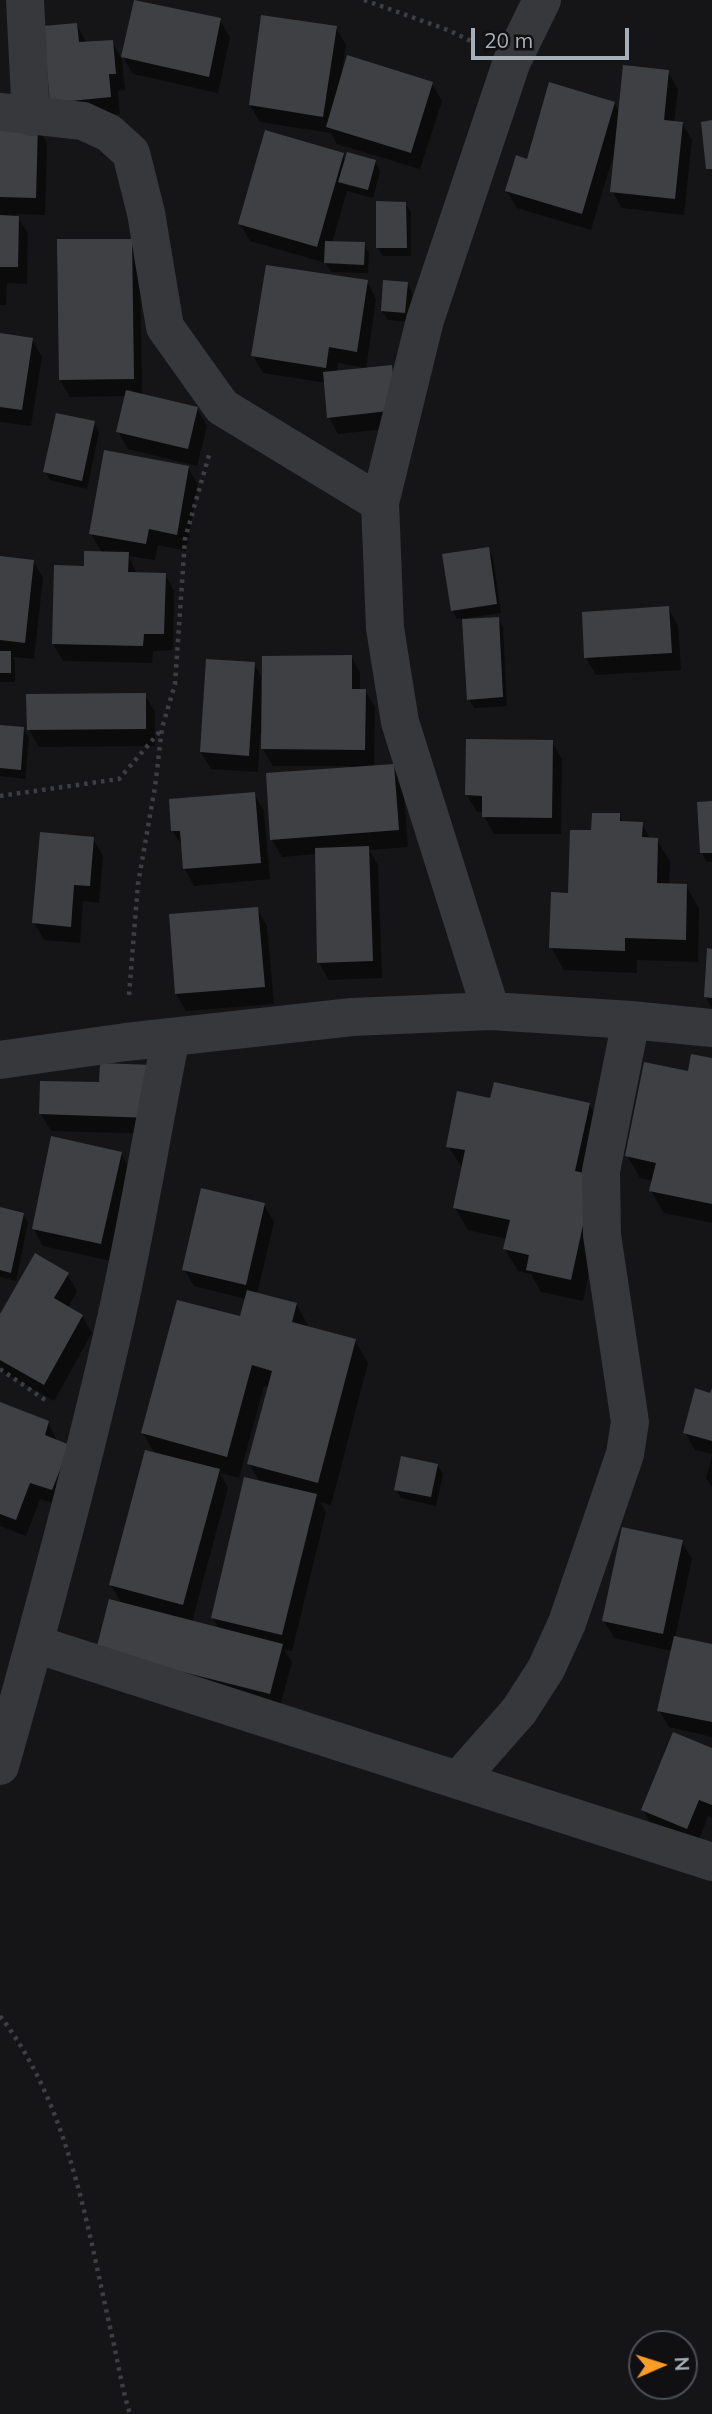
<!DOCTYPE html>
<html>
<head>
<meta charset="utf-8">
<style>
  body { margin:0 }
  #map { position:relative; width:712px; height:2414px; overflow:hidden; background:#151517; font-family:Mulish,sans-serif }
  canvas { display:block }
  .north { position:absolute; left:628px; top:2330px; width:70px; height:70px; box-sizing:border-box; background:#101012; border:2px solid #4c4f54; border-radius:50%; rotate:87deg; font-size:19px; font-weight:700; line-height:28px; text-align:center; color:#a6aeb8 }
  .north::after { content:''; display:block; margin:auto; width:24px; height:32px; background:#fd9c27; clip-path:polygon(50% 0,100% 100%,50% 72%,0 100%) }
  .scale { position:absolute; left:471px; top:28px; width:158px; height:32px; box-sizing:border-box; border:4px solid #a6aeb8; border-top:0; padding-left:9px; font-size:21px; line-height:24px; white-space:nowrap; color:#a6aeb8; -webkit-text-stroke:5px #101012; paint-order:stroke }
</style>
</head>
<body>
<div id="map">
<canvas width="712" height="2414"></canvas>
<div class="north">N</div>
<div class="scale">20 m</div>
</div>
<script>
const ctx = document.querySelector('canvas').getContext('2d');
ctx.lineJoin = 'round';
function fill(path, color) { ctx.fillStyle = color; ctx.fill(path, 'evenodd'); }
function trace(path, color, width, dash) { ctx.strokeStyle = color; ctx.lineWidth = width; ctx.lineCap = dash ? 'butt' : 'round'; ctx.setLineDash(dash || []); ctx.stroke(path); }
const shadow = new Path2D(`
  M 220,20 L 230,37 L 218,93 L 133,74 L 123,57 Z
  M 77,25 L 87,44 L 112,42 L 122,59 L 125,90 L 118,91 L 120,114 L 62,120 Z
  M 336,28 L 346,45 L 342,72 L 432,84 L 442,101 L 420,169 L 337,144 L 331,133 L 260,122 L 250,105 Z
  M 668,72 L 678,89 L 674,123 L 682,123 L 692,140 L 684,215 L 622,208 L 612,191 L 616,154 L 614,153 L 591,230 L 517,208 L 507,191 L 528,161 L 614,103 L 620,113 Z
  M 0,125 L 37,126 L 47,143 L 45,215 L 16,214 L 28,234 L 27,284 L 7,283 L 6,305 L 0,305 Z
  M 342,155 L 346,161 L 375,162 L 380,171 L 373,198 L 347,191 L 332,243 L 364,244 L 369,253 L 368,273 L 331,272 L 326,263 L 250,241 L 240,224 Z
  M 405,203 L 411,212 L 411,256 L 383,256 L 377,247 Z
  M 131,240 L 140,257 L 142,395 L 197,409 L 207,426 L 197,466 L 128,449 L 118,432 L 127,396 L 70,397 L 60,380 Z
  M 367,282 L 376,299 L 366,369 L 391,366 L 401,383 L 406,427 L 338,434 L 329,417 L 326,383 L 263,373 L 253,356 ZM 338,363 L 366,368 L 337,372 Z
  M 407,283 L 412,292 L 410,322 L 388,320 L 382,311 Z
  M 0,335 L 32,340 L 42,357 L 31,426 L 0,422 Z
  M 94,423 L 99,432 L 87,489 L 50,480 L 45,471 Z
  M 188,467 L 198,485 L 186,551 L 158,545 L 155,560 L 129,556 L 137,574 L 165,574 L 174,591 L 173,650 L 153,651 L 152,663 L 63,661 L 53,644 L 86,568 L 102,553 L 91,534 Z
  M 488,549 L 493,558 L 501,613 L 467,618 L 467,621 L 498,619 L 503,628 L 507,706 L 474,708 L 469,699 L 464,618 L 457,619 L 452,610 Z
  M 0,558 L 33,561 L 43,578 L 34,659 L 13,657 L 15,661 L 15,682 L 0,682 Z
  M 668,608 L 678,625 L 681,670 L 596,675 L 586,658 Z
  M 351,656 L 360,673 L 360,690 L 365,690 L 375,707 L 374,767 L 393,766 L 403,783 L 408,847 L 369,850 L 378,865 L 382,978 L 329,980 L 319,963 L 316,854 L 282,857 L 272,840 L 349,769 L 349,766 L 273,766 L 263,749 L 263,734 L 260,734 L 258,772 L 211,769 L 201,752 L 254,664 L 263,680 Z
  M 145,695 L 155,712 L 155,746 L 39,747 L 29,729 Z
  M 0,727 L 23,729 L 29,738 L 25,779 L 0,776 Z
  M 552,742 L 562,759 L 561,834 L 494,834 L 484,816 L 484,812 L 477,812 L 467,795 Z
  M 254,794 L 264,811 L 270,879 L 194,886 L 185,869 L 183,848 L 173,831 Z
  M 712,803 L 712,862 L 707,862 L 702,853 Z
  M 619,815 L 624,823 L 642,824 L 651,840 L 657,840 L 670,862 L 669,885 L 686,886 L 699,908 L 698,962 L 637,960 L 637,973 L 564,970 L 551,947 L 593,832 Z
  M 93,839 L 103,856 L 99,903 L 83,901 L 80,943 L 44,940 L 34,923 Z
  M 257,909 L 267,926 L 274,1004 L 186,1011 L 176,994 L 171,915 Z
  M 712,950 L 712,1008 L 706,997 Z
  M 712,1060 L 712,1223 L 664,1213 L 651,1191 L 653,1181 L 640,1178 L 627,1155 Z
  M 101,1084 L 159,1134 L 51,1131 L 41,1114 Z
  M 491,1100 L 589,1104 L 602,1127 L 605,1199 L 583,1301 L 541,1292 L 531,1274 L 518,1271 L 505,1249 L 507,1239 L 468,1230 L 455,1208 L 463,1169 L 448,1146 Z
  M 121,1153 L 130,1170 L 111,1261 L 43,1246 L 33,1228 Z
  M 264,1205 L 274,1222 L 257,1294 L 296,1304 L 309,1327 L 355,1341 L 368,1363 L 331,1505 L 320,1502 L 326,1512 L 292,1651 L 284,1650 L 292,1662 L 279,1710 L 108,1667 L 122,1604 L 111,1585 L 155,1454 L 143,1433 L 241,1319 L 246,1299 L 194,1286 L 184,1269 ZM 264,1386 L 269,1388 L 249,1464 L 260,1482 L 213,1618 L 219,1629 L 192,1622 L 228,1488 L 220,1473 L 239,1478 Z
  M 0,1209 L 23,1214 L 28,1223 L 16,1281 L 0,1277 Z
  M 67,1274 L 77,1291 L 68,1308 L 82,1316 L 92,1333 L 54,1401 L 0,1370 L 0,1317 Z
  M 712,1391 L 712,1454 L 695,1450 L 685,1432 Z
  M 0,1404 L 48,1423 L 58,1442 L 69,1446 L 62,1506 L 40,1499 L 26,1536 L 0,1526 Z
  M 712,1456 L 712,1487 L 706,1478 Z
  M 437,1465 L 443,1474 L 436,1506 L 401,1498 L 396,1489 Z
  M 682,1542 L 692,1559 L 675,1638 L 712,1646 L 712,1737 L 669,1727 L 659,1710 L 672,1651 L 614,1638 L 604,1621 Z
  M 712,1749 L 712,1818 L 708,1816 L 697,1845 L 653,1827 L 643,1810 Z`);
const building = new Path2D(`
  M 134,0 L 221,18 L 209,77 L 121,57 Z
  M 261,15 L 337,26 L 323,117 L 249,105 Z
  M 77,23 L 79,42 L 113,40 L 116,74 L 109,74 L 111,97 L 50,103 L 43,26 Z
  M 347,55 L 433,82 L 411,153 L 326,127 Z
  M 623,65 L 669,70 L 664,120 L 683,122 L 675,199 L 610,192 Z
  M 549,82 L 615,102 L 582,214 L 505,191 L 516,155 L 527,159 Z
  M 712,120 L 712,169 L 706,169 L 701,122 Z
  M 0,123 L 38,124 L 36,198 L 0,197 Z
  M 265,130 L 344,153 L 317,247 L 238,224 Z
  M 347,152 L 376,160 L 368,190 L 338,182 Z
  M 376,201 L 406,202 L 407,248 L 376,248 Z
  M 0,215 L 19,216 L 18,267 L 0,267 Z
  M 57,239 L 132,239 L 134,379 L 59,380 Z
  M 325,241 L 365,242 L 364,265 L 324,263 Z
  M 266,265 L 368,280 L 357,352 L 329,347 L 326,368 L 251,356 Z
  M 383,280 L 408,282 L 405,313 L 381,311 Z
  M 0,333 L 33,338 L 22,410 L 0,407 Z
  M 392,365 L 397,410 L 327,418 L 323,372 Z
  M 126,390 L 198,407 L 188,449 L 116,432 Z
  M 56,413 L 95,421 L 82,481 L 43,472 Z
  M 104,450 L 189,466 L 177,535 L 149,529 L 146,544 L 89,534 Z
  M 489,547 L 497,604 L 451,611 L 442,554 Z
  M 84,551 L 129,552 L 128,572 L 166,573 L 164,634 L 144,634 L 143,646 L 52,644 L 54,565 L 84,566 Z
  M 0,556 L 34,560 L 25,643 L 0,640 Z
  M 669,606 L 672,653 L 584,658 L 582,612 Z
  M 499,617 L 503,697 L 467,700 L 462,619 Z
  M 0,651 L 11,651 L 11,673 L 0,673 Z
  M 352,655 L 352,689 L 366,689 L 365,750 L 261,749 L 262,656 Z
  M 206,659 L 255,662 L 249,756 L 200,752 Z
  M 146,693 L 146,729 L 27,730 L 26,694 Z
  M 0,725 L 24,727 L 21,770 L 0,768 Z
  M 466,739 L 553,740 L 552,818 L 482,817 L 482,796 L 465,795 Z
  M 394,764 L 399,830 L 270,840 L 266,773 Z
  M 255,792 L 261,863 L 183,869 L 180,831 L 171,831 L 169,799 Z
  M 712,801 L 712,853 L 700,853 L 697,802 Z
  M 592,813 L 620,813 L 620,821 L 643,822 L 642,837 L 658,838 L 657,883 L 687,884 L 686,940 L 625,938 L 625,951 L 549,948 L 551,892 L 568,893 L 570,830 L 591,830 Z
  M 40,832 L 94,837 L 90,886 L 74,885 L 71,927 L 32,923 Z
  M 369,846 L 373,961 L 317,963 L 315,848 Z
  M 258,907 L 265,987 L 175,994 L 169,914 Z
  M 707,948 L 712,949 L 712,998 L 704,997 Z
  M 691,1054 L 712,1058 L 712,1204 L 649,1191 L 656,1163 L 625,1156 L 644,1062 L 688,1071 Z
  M 100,1063 L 152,1065 L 151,1118 L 39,1114 L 40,1081 L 99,1082 Z
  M 494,1082 L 590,1103 L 575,1171 L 594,1175 L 571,1280 L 526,1270 L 529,1255 L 503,1249 L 510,1220 L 453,1208 L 465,1150 L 446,1147 L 457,1091 L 490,1098 Z
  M 51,1136 L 122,1152 L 101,1244 L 32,1229 Z
  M 201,1188 L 265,1203 L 246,1285 L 182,1270 Z
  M 0,1207 L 24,1213 L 11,1273 L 0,1270 Z
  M 35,1253 L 69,1273 L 54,1298 L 83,1315 L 44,1385 L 0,1360 L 0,1314 Z
  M 247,1290 L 297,1303 L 292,1322 L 356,1339 L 318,1483 L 247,1464 L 272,1371 L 252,1365 L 227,1457 L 141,1433 L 177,1300 L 240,1316 Z
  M 695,1388 L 710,1393 L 712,1388 L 712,1441 L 683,1433 Z
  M 0,1402 L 49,1421 L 45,1435 L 70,1445 L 52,1490 L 30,1483 L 16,1520 L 0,1514 Z
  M 145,1450 L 220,1469 L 183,1605 L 109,1585 Z
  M 401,1456 L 438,1464 L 431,1497 L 394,1490 Z
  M 244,1477 L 317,1494 L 282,1635 L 211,1618 Z
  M 622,1527 L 683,1540 L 663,1634 L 602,1621 Z
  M 109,1599 L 283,1644 L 270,1694 L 96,1650 Z
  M 674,1636 L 712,1644 L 712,1722 L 657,1711 Z
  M 673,1732 L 712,1748 L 712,1805 L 699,1800 L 687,1829 L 641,1810 Z`);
const path = new Path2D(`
  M 364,0 L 448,30 L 471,41
  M 0,796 L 119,779 L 162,729
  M 129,995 L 138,884 L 155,787 L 162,728 L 175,684 L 185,539 L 209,455
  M 0,1369 L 48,1402
  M 0,2016 C 70,2106 87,2227 112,2336 C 118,2362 122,2389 130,2414`);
const street = new Path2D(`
  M 25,0 L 31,117
  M 0,112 L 83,121 L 109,133 L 131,153 L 146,213 L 165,327 L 222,407 L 380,503
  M 491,1011 L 400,722 L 385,628 L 380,503 L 425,320 L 512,61 L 542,0
  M 0,1060 L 126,1042 L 352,1017 L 491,1011 L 631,1020 L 712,1028
  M 35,1644 L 712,1862
  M 0,1766 C 42,1618 82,1469 116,1319 C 137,1226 152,1131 171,1037
  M 459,1779 L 519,1711 L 546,1669 L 567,1623 L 625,1454 L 630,1422 L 602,1235 L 601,1171 L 631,1020`);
fill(shadow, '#0007');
fill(building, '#3f4044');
trace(path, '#3c3f44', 4.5, [3.5, 5]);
trace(street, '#36383c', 38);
</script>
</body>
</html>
